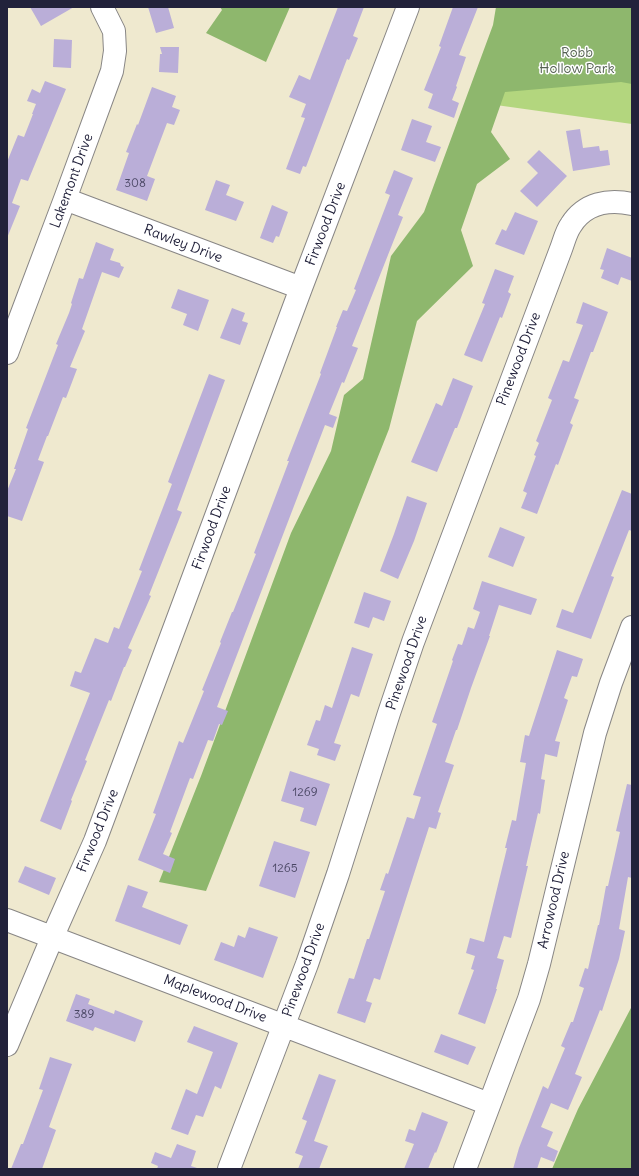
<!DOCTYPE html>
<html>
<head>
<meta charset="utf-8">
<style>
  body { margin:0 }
  #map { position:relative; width:639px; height:1176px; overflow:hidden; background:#efe9cf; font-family:Delius,sans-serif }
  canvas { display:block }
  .frame { position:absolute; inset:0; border:8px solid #22223b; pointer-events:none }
</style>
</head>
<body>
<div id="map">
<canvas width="639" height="1176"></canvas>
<div class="frame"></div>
</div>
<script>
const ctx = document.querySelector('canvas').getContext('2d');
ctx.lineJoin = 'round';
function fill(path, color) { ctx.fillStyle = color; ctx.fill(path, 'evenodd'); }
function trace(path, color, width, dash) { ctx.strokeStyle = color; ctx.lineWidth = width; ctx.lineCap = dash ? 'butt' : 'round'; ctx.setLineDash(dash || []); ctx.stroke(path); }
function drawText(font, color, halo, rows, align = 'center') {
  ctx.font = font + ' Delius,sans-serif'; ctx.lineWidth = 3; ctx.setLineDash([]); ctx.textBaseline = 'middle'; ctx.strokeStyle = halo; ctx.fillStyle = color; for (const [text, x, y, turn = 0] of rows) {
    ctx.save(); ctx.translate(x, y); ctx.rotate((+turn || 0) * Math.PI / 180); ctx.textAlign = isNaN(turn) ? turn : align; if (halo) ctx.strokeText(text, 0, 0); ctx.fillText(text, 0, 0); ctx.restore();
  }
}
const green = new Path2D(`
  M 523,7 L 632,7 L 632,124 L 496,105 Z`);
const forest = new Path2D(`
  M 220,7 L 290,7 L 266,62 L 206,33 L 222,10 Z
  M 496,7 L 632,7 L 632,84 L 621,82 L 505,92 L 491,132 L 510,159 L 477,184 L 461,230 L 473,266 L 417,321 L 389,429 L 206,891 L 159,882 L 201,776 L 291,533 L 331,451 L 344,395 L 363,379 L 391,256 L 424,212 L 493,25 Z
  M 632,1006 L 632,1169 L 552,1169 L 578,1109 Z`);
const building = new Path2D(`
  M 30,7 L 74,7 L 41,26 Z
  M 148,7 L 168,7 L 174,28 L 156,33 Z
  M 338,7 L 364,7 L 353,36 L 358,38 L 349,60 L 347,59 L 306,167 L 303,166 L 300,174 L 286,169 L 305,118 L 301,117 L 306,104 L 289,97 L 299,75 L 310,80 Z
  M 453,7 L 478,7 L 459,55 L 466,57 L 456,86 L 457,87 L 452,100 L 459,103 L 454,118 L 428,108 L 433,94 L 424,90 L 441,47 L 439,46 Z
  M 54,39 L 72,40 L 71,68 L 53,67 Z
  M 160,47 L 179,47 L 178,73 L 159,72 L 160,54 L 162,54 Z
  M 45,81 L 66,89 L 28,181 L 21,179 L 12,203 L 20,206 L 7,238 L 7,162 L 18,135 L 24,137 L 33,114 L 32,114 L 36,104 L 27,101 L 32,89 L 40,93 Z
  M 152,87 L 176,96 L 172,107 L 180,110 L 174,125 L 167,123 L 147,176 L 155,179 L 147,201 L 116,190 L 129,153 L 126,152 L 137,124 L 138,125 Z
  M 412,119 L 432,126 L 426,142 L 441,147 L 435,162 L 401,150 Z
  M 580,129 L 583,148 L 599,146 L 600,151 L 608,150 L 610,165 L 573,171 L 566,131 Z
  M 539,150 L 567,176 L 537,207 L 520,191 L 538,173 L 527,162 Z
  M 394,170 L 413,178 L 398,215 L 403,217 L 352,346 L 358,348 L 344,383 L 342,382 L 329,414 L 337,417 L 333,428 L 325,425 L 217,707 L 228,711 L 222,725 L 219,724 L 213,741 L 208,740 L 193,779 L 190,778 L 170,832 L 172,833 L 163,854 L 175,859 L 170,873 L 138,860 L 156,814 L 153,813 L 179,741 L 183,743 L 204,691 L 202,690 L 221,643 L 220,642 L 232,612 L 233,612 L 256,554 L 254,553 L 289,461 L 287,461 L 321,374 L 320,373 L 337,327 L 336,327 L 343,310 L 347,311 L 356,290 L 354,289 L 390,195 L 385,193 Z
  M 216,180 L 230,185 L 226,195 L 244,202 L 236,221 L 205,210 Z
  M 272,205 L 288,212 L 279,237 L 276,236 L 273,243 L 260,238 Z
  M 515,212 L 538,221 L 524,255 L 495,244 L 502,229 L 506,231 Z
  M 96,242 L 114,249 L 110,260 L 120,263 L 121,266 L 124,267 L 119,278 L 102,272 L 82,329 L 85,331 L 70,367 L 77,369 L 66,398 L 63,397 L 48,436 L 47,436 L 38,460 L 44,462 L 22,521 L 7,516 L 7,491 L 16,469 L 14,469 L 28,429 L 26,428 L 58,345 L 56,344 L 69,313 L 72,304 L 71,303 L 79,278 L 83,279 Z
  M 607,248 L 632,258 L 632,281 L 621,277 L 618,285 L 601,278 L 604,270 L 600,269 Z
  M 495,269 L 514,276 L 508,292 L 511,294 L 502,318 L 500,317 L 482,362 L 464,355 L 485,304 L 482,303 Z
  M 178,289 L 209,300 L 198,331 L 183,325 L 187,314 L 171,308 Z
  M 583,302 L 608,312 L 593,352 L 591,352 L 574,398 L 579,400 L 570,423 L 573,425 L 558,465 L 556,464 L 537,514 L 521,508 L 527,493 L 523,491 L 536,456 L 534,455 L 539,443 L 536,441 L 552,400 L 548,398 L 563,360 L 569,362 L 583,325 L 576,323 Z
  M 232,308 L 245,313 L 242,321 L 248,323 L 240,345 L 220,338 Z
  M 209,374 L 225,380 L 177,510 L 182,512 L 149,595 L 151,596 L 128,648 L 132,650 L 125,667 L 124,667 L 111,701 L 109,700 L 85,760 L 87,761 L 71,800 L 72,801 L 61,830 L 40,821 L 90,693 L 70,686 L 75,671 L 81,673 L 95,638 L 108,643 L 114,627 L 119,629 L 142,571 L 139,570 L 172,484 L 168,482 Z
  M 453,378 L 473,386 L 457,428 L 455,428 L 437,472 L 411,462 L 436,403 L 442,406 Z
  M 622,490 L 632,494 L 632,531 L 629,530 L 611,576 L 614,577 L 591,639 L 556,627 L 562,609 L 573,613 Z
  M 407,496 L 427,503 L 414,541 L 398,579 L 380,571 L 394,534 Z
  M 500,527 L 525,537 L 513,567 L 488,557 Z
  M 482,581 L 537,599 L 531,615 L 499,605 L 489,636 L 490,636 L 471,688 L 457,730 L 456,730 L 445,762 L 454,765 L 438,812 L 441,813 L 436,829 L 429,827 L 380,980 L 374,978 L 366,1001 L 372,1003 L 365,1023 L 337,1013 L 349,978 L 354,979 L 367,939 L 369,939 L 385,891 L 380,890 L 386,873 L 388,874 L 407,817 L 414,819 L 421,797 L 413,795 L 437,724 L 432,722 L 453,661 L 452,660 L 458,644 L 462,645 L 468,627 L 474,629 L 480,612 L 473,609 Z
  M 364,592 L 391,601 L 384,621 L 373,617 L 369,628 L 354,623 Z
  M 352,647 L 373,654 L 359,697 L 351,694 L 334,743 L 341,745 L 335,761 L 317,755 L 319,749 L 307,745 L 316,720 L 320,721 L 325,705 L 332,708 Z
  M 557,650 L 583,659 L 577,677 L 572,676 L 564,698 L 568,700 L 555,741 L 560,742 L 557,757 L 545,754 L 541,779 L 545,780 L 540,814 L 538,813 L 526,866 L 528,866 L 511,938 L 504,936 L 497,958 L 504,960 L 496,989 L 497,989 L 485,1024 L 458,1014 L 474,970 L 471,969 L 475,956 L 466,953 L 470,938 L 484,942 L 507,848 L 505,848 L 512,820 L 516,821 L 526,763 L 520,762 L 525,735 L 529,736 Z
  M 290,771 L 330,784 L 316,826 L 300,821 L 304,808 L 281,801 Z
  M 627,784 L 632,785 L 632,878 L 628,877 L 619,929 L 625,931 L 619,959 L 602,1011 L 600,1010 L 575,1074 L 582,1077 L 568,1110 L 551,1103 L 541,1127 L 553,1132 L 547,1146 L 558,1151 L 554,1162 L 541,1157 L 537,1169 L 513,1169 L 519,1148 L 543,1086 L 548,1089 L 565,1048 L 561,1046 L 571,1022 L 573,1022 L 584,988 L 579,986 L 585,968 L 588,969 L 598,925 L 599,925 L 606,886 L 608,886 L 620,832 L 616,831 Z
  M 274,841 L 310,852 L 295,898 L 259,886 Z
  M 25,866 L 56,878 L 49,895 L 18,882 Z
  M 128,885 L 148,892 L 142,907 L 188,925 L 180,945 L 115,921 Z
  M 249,927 L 278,937 L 263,978 L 214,960 L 221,942 L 234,947 L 238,935 L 245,938 Z
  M 76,994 L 90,999 L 88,1004 L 114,1014 L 115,1010 L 143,1021 L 135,1042 L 95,1027 L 93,1031 L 66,1021 Z
  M 194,1026 L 238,1043 L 221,1089 L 215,1086 L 203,1117 L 196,1115 L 188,1135 L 171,1129 L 186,1089 L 197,1094 L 213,1052 L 187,1042 Z
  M 441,1034 L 476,1047 L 468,1065 L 434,1052 Z
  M 50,1057 L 72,1064 L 49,1127 L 56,1130 L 42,1169 L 11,1169 L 21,1144 L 23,1144 L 43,1090 L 39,1089 Z
  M 319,1074 L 336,1080 L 314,1141 L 328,1146 L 319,1169 L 298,1169 L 303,1156 L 295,1153 L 307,1121 L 302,1119 Z
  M 422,1112 L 448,1122 L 436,1153 L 435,1152 L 428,1169 L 404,1169 L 414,1144 L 405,1141 L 409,1129 L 415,1131 Z
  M 177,1144 L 196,1151 L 191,1166 L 197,1168 L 197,1169 L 157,1169 L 158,1166 L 151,1163 L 155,1152 L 171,1158 Z`);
const minor = new Path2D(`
  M 65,199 L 301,288
  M 7,353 L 65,199 L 112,71 L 115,51 L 114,31 L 102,7
  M 7,920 L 489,1104
  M 7,1045 L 52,938 L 95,841 L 301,288 L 408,7
  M 229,1169 L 307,964 L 338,874 L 389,713 L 413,642 L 561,249 C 564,241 566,232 571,225 C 585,203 608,199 632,204
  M 465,1169 L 529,999 L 539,964 L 595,733 L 611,683 L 632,627`);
const numberNames = [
  ["308",135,184],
  ["1269",305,793],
  ["1265",285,869],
  ["389",84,1015]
];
const parkNames = [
  ["Robb",577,53],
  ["Hollow Park",577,69]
];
const streetNames = [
  ["Lakemont Drive",72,181,-70],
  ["Firwood Drive",326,224,-69],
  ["Rawley Drive",183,244,21],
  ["Pinewood Drive",519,359,-69],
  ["Firwood Drive",212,528,-70],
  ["Pinewood Drive",407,663,-71],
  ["Firwood Drive",98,831,-68],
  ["Arrowood Drive",554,900,-77],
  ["Pinewood Drive",304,970,-70],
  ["Maplewood Drive",215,999,21]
];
fill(green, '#b3d67e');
fill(forest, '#8eb76d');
fill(building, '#baaed8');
trace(minor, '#888685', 24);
trace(minor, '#fff', 22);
drawText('12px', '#484562', null, numberNames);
drawText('14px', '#556152', '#fff', parkNames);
drawText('14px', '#22223b', '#fff', streetNames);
</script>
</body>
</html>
